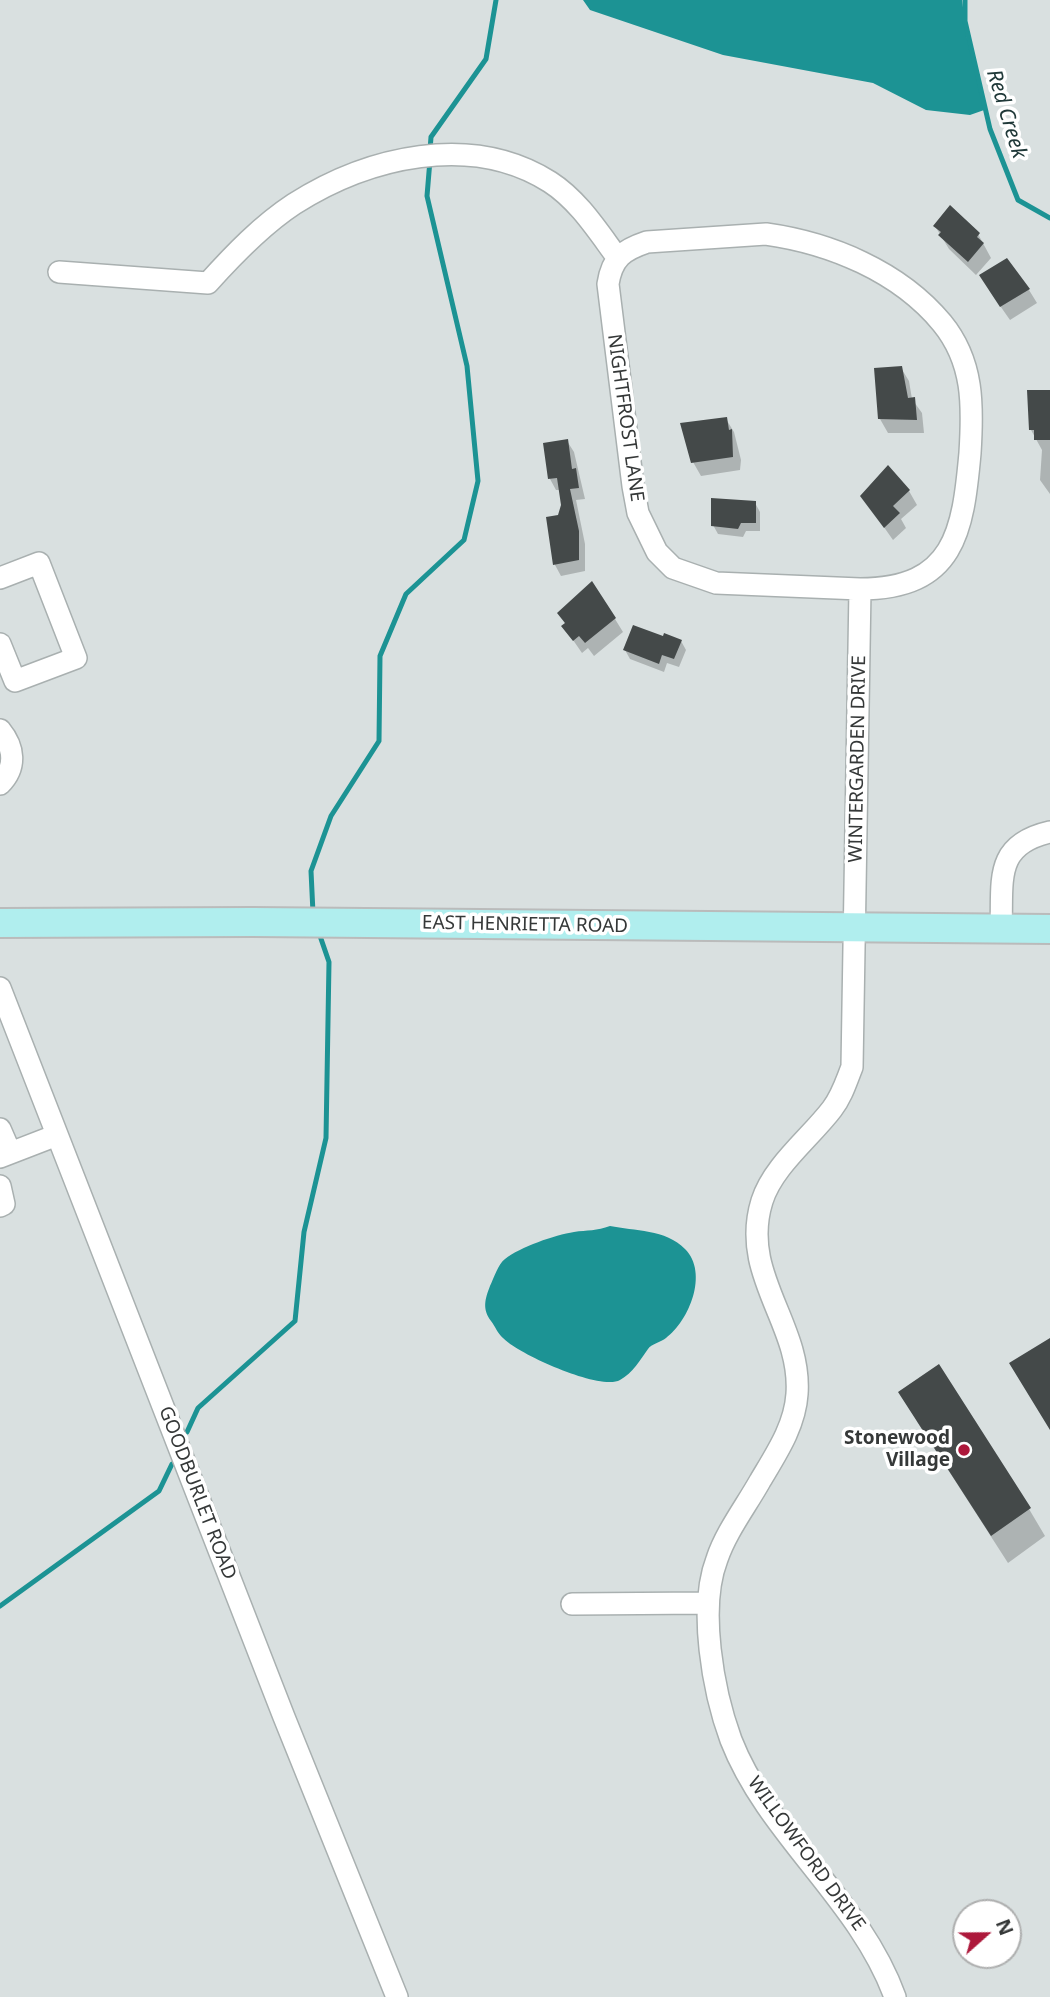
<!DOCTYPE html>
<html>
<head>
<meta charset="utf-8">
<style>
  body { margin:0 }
  #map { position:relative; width:1050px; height:1997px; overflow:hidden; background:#d9e0e0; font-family:"Noto Sans",sans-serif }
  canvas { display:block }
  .north { position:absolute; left:952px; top:1899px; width:70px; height:70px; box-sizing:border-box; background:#fff; border:2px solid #aeafaf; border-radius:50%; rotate:69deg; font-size:19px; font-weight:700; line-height:28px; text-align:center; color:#353838 }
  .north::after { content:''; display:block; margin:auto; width:24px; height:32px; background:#ad183b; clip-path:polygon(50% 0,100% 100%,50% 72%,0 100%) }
</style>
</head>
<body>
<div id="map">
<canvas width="1050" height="1997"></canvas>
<div class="north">N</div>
</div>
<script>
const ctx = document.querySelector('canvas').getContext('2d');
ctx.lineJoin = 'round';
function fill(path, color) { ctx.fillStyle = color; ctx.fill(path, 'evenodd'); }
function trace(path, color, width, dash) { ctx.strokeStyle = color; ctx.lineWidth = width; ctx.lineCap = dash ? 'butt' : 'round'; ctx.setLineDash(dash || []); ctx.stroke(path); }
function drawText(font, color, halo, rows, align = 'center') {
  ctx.font = font + ' "Noto Sans",sans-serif'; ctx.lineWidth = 7; ctx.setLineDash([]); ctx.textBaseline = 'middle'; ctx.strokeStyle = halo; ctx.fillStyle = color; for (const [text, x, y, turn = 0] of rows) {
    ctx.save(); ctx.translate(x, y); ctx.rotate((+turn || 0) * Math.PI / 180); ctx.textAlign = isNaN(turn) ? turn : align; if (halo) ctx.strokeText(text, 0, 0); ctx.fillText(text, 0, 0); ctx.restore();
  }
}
const water = new Path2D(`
  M 583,0 L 962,0 L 967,38 L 987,109 L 970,115 L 926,110 L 873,83 L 723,55 L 590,10 Z
  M 610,1226 C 634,1231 666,1229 685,1249 C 709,1273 689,1321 666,1338 C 661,1342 651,1344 648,1349 C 640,1360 633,1373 620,1380 C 600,1391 518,1354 503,1338 C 498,1334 495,1326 491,1321 C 482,1309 485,1299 490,1286 C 494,1278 498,1264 505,1259 C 520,1247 555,1235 574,1232 C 587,1230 597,1231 610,1226 Z`);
const shadow = new Path2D(`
  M 935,226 L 978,234 L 991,258 L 976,275 L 949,249 Z
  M 989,290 L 1029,290 L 1037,303 L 1010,320 Z
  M 901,368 L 909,381 L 912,399 L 922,413 L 924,433 L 888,433 L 880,419 Z
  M 1050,391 L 1050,494 L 1040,480 L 1042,450 L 1031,430 Z
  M 726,419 L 734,432 L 741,460 L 740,470 L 701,476 L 693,462 Z
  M 567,441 L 574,452 L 585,499 L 576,500 L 585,544 L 585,571 L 561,576 L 555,565 L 548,519 L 559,517 L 562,505 L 560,490 L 556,490 L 550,479 L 545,444 Z
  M 909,491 L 917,505 L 901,519 L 906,528 L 893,540 L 862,496 Z
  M 755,503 L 760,512 L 760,531 L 746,531 L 743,537 L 718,534 L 713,525 Z
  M 559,613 L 615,619 L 623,632 L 594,656 L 588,648 L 582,653 L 564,627 L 566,625 Z
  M 664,639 L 681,641 L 686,650 L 679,667 L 667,663 L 664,672 L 630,659 L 625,650 Z
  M 916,1420 L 1029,1509 L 1045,1536 L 1008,1563 Z`);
const stream = new Path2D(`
  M 965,0 L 965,21 L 990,129 L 1018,200 L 1050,218
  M 430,150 L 431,137 L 486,59 L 496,0
  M 313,913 L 311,871 L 331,816 L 379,741 L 380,656 L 406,594 L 464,540 L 478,481 L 467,366 L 427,196 L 430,160
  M 187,1432 L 198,1408 L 295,1321 L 304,1232 L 326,1138 L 329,962 L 319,933
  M 0,1606 L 159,1491 L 172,1464`);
const building = new Path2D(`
  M 950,205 L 980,233 L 977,237 L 984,243 L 968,262 L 938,235 L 941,232 L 933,226 Z
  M 1007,258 L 1030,289 L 1000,307 L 979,275 Z
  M 902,366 L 908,398 L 915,397 L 917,420 L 878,419 L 874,368 Z
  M 1027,390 L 1050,390 L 1050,440 L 1034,440 L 1034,430 L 1029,430 Z
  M 727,417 L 729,430 L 732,429 L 733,457 L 691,463 L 680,423 Z
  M 568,439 L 572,469 L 576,468 L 579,488 L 570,489 L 579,531 L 579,560 L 553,565 L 546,517 L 558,515 L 561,505 L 557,478 L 548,479 L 543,443 Z
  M 888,465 L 910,490 L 893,506 L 900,513 L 884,528 L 860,496 Z
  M 711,498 L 756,501 L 756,523 L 741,523 L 738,529 L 711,526 Z
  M 592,581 L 616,618 L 585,643 L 579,636 L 573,641 L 561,626 L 565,623 L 557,613 Z
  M 633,625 L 663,636 L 664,633 L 682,640 L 674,659 L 662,655 L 659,664 L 623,650 Z
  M 1050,1338 L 1050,1430 L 1009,1363 Z
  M 939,1364 L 1031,1508 L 991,1536 L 898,1392 Z`);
const minor = new Path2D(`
  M 766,234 C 830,243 899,271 942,323 C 974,362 973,406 970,453 C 963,531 955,589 860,589 L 716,583 L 673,568 L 657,552 L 638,513 L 633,486 L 608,284 C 612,258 623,250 647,242 Z
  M 59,272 L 208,283 C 234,254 262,225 294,204 C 368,157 471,132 550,182 C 578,200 597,230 617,257
  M 0,578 L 39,563 L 76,658 L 15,681 L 0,644
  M 860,589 L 852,1067 C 846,1082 842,1096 832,1109 C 810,1138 773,1166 762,1201 C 739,1275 802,1324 797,1394 C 795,1426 776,1454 760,1481 C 746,1506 726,1532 717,1559 C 698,1608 713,1691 731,1740 C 768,1835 860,1900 895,1997
  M 0,730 C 14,747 17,767 0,784
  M 1001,929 C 1003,881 993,845 1050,832
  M 0,988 L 284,1717 L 397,1997
  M 0,1129 L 10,1152
  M 0,1157 L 57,1135
  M 0,1186 L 4,1204 L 0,1206
  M 572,1604 L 708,1603`);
const major = new Path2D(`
  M 0,923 L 253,922 L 1050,929`);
const markers = [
  [964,1450,7,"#ad183b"]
];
const streetNames = [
  ["NIGHTFROST LANE",625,418,82],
  ["WINTERGARDEN DRIVE",858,759,-89],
  ["EAST HENRIETTA ROAD",525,925,1],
  ["GOODBURLET ROAD",197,1493,69],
  ["WILLOWFORD DRIVE",806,1854,54]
];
const poiNames = [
  ["Stonewood",950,1439],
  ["Village",950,1461]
];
const waterNames = [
  ["Red Creek",1006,114,73]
];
fill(water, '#1c9394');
fill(shadow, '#0003');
trace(stream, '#1c9394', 5);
fill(building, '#444949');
trace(minor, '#a9b0b0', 24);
trace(major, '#babbbb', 32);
trace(minor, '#fff', 21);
trace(major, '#b0eeee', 28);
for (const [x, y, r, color] of markers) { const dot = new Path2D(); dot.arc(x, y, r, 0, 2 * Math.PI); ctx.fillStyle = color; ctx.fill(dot); trace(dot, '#fff', 2.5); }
drawText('19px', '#353838', '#fff', streetNames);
drawText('bold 19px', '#353838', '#fff', poiNames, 'right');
drawText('italic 21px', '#203939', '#fff', waterNames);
</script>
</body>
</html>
